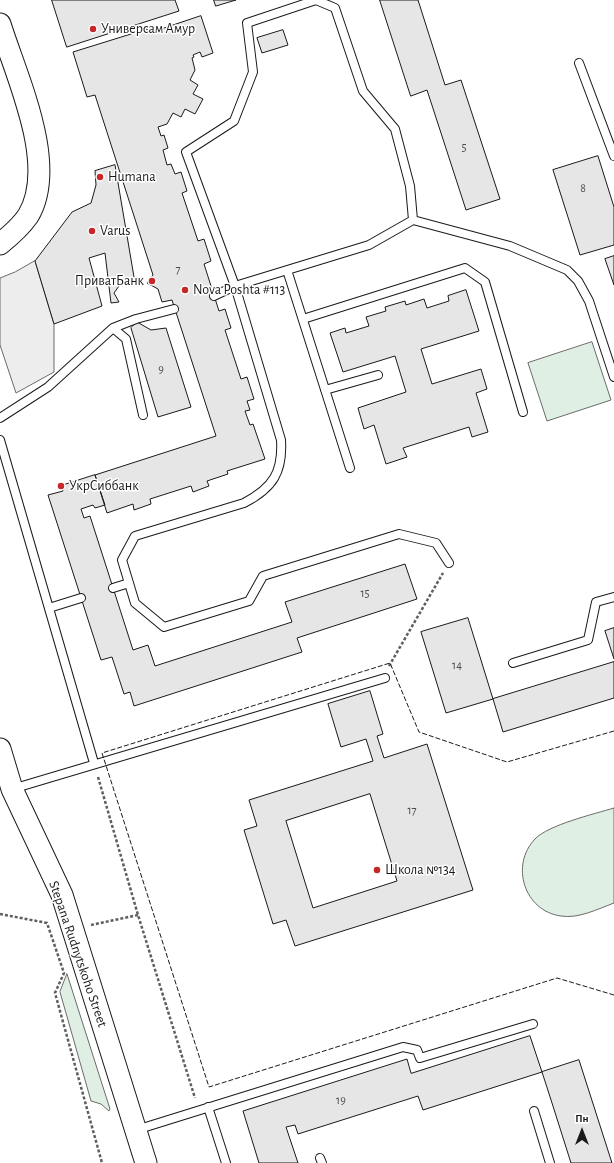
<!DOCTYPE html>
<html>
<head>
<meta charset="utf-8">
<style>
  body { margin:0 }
  #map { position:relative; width:614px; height:1163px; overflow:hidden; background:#fff; font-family:"Alegreya Sans",sans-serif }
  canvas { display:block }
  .north { position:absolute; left:562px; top:1111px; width:40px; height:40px; -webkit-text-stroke:3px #fff; paint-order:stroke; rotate:0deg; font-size:11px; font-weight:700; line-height:16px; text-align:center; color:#1a1a1a }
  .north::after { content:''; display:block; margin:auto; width:14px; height:18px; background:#1a1a1a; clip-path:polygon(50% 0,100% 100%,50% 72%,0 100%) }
</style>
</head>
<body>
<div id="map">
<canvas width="614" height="1163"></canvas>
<div class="north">Пн</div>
</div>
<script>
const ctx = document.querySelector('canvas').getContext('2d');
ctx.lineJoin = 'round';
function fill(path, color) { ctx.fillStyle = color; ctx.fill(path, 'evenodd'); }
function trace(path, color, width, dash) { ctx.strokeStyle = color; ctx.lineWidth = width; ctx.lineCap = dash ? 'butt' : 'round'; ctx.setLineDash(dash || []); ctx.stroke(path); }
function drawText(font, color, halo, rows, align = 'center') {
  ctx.font = font + ' "Alegreya Sans",sans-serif'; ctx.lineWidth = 3; ctx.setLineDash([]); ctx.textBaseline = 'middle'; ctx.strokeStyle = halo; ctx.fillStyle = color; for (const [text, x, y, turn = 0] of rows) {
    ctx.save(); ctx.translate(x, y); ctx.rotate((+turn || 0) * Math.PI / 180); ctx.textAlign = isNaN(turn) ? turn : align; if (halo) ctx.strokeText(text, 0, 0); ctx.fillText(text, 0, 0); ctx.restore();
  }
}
const green = new Path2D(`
  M 592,342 L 611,400 L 547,421 L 528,363 Z
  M 614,808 L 614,903 C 598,909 578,919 561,916 C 524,911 510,865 535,839 C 548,825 594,814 614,808 Z
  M 67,974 L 110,1109 L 109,1111 L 101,1104 L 91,1101 L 60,992 Z`);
const parking = new Path2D(`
  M 35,261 L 54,324 L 54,372 L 16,393 L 0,345 L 0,278 L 15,272 Z`);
const building = new Path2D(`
  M 52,0 L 175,0 L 179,11 L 67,47 Z
  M 214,0 L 236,0 L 216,6 Z
  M 380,0 L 418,0 L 445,85 L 461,80 L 500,199 L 466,210 L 427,90 L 411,96 Z
  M 201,16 L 213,53 L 202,57 L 200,52 L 193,55 L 194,57 L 192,58 L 195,70 L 190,80 L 198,85 L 193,94 L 203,99 L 195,114 L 185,109 L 181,117 L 173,113 L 167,124 L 158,127 L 161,136 L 164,135 L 168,148 L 163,150 L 167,165 L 171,164 L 175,174 L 181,172 L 187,191 L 182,193 L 198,241 L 204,239 L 211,261 L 204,264 L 219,311 L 225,309 L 231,328 L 225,330 L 241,379 L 247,377 L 254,399 L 247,401 L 250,410 L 245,411 L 250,425 L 253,424 L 265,459 L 227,471 L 228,474 L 207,481 L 209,486 L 193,492 L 191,486 L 150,499 L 151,504 L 134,510 L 133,504 L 107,513 L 95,475 L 216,436 L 172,300 L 162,302 L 158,289 L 147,283 L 153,275 L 95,95 L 87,97 L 73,52 L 147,29 L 148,33 Z
  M 283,30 L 288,45 L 262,53 L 257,38 Z
  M 598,156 L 614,207 L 614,245 L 580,255 L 553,170 Z
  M 115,165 L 134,277 L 126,280 L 119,286 L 114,293 L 119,302 L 111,303 L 105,253 L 89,258 L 102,306 L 54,324 L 35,261 L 72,212 L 91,203 L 96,185 L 95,171 Z
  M 614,256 L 614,285 L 605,259 Z
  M 466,290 L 479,331 L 421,349 L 432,384 L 481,369 L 487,389 L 476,393 L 488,432 L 472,437 L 469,427 L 403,448 L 407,457 L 386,464 L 374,425 L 364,429 L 358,408 L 406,392 L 395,356 L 343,372 L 330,333 L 345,328 L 346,333 L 369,326 L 366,317 L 386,311 L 385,307 L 405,301 L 406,305 L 424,299 L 427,308 L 449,301 L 448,296 Z
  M 137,322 L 151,330 L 166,328 L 191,407 L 158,417 L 131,328 Z
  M 95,475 L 105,505 L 95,508 L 93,505 L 81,509 L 84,518 L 90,516 L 133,650 L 148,645 L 155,666 L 292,622 L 285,602 L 405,564 L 417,599 L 297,638 L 302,652 L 134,706 L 130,692 L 124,694 L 112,657 L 101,660 L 48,495 L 63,491 L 61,486 Z
  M 468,618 L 493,699 L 446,713 L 421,632 Z
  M 614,628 L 614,659 L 605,631 Z
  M 614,662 L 614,698 L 503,732 L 493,699 Z
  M 370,691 L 383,734 L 377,736 L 384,758 L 427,744 L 473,890 L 295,946 L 286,920 L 273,924 L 244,830 L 257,826 L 249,800 L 373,761 L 366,739 L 341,747 L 328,704 ZM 370,794 L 397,881 L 313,908 L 286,821 Z
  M 530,1036 L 542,1072 L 423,1110 L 418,1096 L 298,1134 L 295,1125 L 286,1127 L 298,1163 L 259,1163 L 243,1111 L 407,1059 L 411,1073 Z
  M 579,1060 L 612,1163 L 571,1163 L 552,1103 L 542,1072 Z`);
const path = new Path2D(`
  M 389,666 L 443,573
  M 98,777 L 138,915 L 195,1098
  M 0,914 L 47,923 L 64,973 L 55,993 L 102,1163
  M 91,925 L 138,915`);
const service = new Path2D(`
  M 579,63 L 614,156
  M 413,220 L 510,246 L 567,270 L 578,281 L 589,301 L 614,377
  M 287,270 L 350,468
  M 214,296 L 235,286 L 369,245 L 413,220 L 410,186 L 395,129 L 363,91 L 335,8 L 316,0 L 247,23 L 253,72 L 234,121 L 186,152 L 235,286 L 281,440 C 283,472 273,488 244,503 L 135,536 L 122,560 L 135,603 L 164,627 L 249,601 L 263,576 L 399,534 L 436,543 L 449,563
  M 303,319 L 465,268 L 485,282 L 523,412
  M 113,328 L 126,339 L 143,415
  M 325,390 L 378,375
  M 0,418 L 48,387 L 113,328 L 136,319 L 174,309
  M 0,440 L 94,763
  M 113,588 L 129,583
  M 49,608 L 81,598
  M 513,663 L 588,640 L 596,602 L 614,597
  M 12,789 L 385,678
  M 208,1107 L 226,1163
  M 534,1111 L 550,1163
  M 136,1130 L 403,1047 L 417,1050 L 420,1058 L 533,1024
  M 320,1158 L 322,1163`);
const tertiary = new Path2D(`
  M 0,24 C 16,76 59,165 28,216 C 21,226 10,236 0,244
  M 0,749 L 12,789 L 62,895 L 146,1163`);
const fence = new Path2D(`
  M 614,731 L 507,762 L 419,732 L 390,663 L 102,753 L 209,1087 L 557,978 L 614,995`);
const markers = [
  [93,29,4,"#c62828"],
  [100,177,4,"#c62828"],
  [92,231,4,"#c62828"],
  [152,281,4,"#c62828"],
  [185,290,4,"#c62828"],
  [61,486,4,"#c62828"],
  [377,870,4,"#c62828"]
];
const numberNames = [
  ["5",464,147],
  ["8",583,188],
  ["7",178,269],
  ["9",161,369],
  ["15",365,593],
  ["14",457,665],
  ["17",412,810],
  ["19",341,1100]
];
const poiNames = [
  ["Универсам Амур",101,29],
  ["Humana",108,177],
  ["Varus",100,231],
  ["ПриватБанк",144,281,"right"],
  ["Nova Poshta #113",193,290],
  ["УкрСиббанк",69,486],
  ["Школа №134",385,870]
];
const streetNames = [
  ["Stepana Rudnytskoho Street",78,954,71]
];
fill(green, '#e0efe3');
trace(green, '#6a6a6a', 1);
fill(parking, '#ededed');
trace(parking, '#6a6a6a', 1);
fill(building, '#e6e6e6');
trace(building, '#1a1a1a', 1);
trace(service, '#1a1a1a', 10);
trace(tertiary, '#1a1a1a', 23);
trace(path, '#5f5f5f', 2.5, [3, 2]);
trace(service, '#fff', 8);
trace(tertiary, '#fff', 21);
trace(fence, '#1a1a1a', 1, [5, 2]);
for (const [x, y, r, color] of markers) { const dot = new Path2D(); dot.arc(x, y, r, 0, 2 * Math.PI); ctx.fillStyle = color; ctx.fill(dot); trace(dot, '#fff', 1.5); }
drawText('12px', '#4d4d4d', null, numberNames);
drawText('14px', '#1a1a1a', '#fff', poiNames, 'left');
drawText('14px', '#1a1a1a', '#fff', streetNames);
</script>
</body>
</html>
